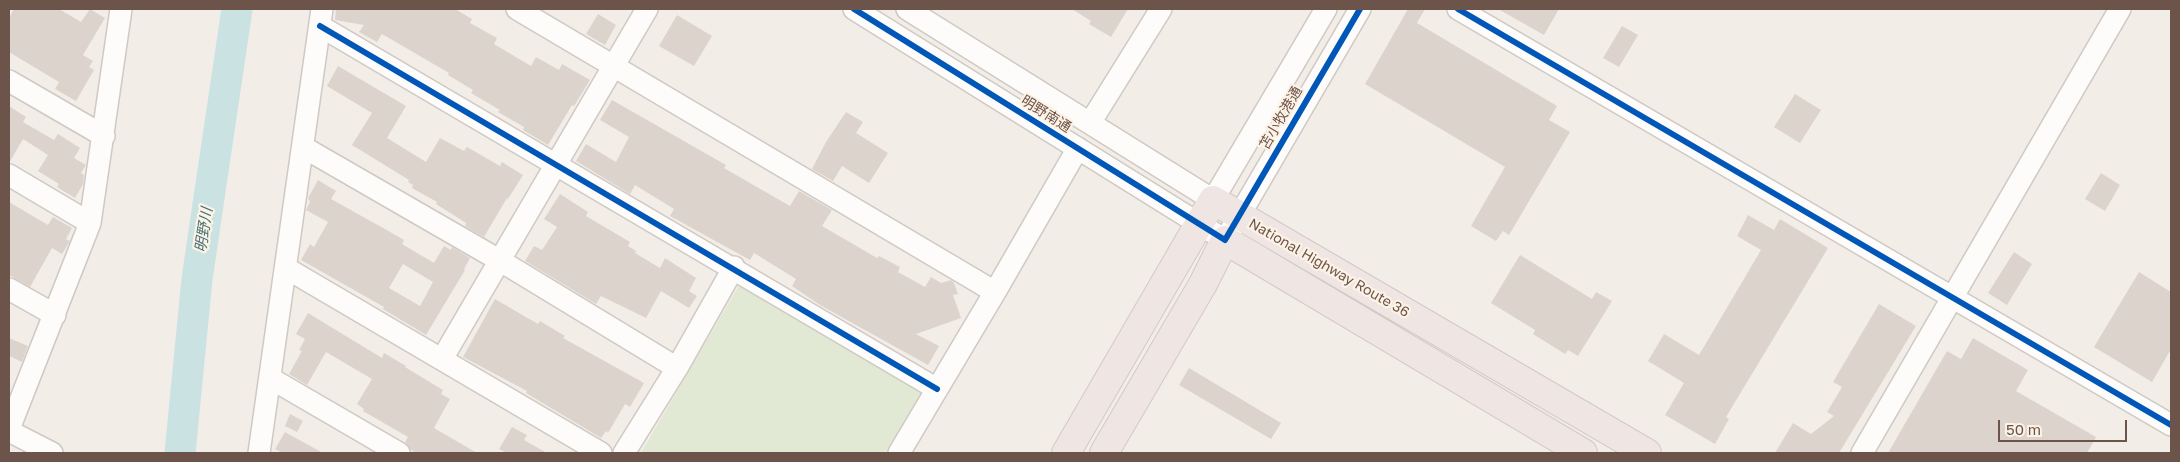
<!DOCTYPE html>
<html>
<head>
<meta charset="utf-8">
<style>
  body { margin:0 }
  #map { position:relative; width:2180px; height:462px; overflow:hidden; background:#f3ede7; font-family:"Golos Text",sans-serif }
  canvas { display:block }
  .frame { position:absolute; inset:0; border:10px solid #6d544b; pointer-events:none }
  .scale { position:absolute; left:1998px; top:420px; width:129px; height:22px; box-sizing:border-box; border:2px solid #6d544b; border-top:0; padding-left:6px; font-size:15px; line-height:18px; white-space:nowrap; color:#6d544b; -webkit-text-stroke:4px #fdf2e6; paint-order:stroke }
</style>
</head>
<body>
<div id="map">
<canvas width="2180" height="462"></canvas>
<div class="frame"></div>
<div class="scale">50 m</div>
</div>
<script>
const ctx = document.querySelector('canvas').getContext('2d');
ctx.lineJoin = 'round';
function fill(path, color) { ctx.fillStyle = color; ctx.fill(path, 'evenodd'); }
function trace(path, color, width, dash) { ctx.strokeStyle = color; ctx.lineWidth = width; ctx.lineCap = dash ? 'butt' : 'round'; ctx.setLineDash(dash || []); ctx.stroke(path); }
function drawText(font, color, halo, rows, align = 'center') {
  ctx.font = font + ' "Golos Text","Noto Sans JP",sans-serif'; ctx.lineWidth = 4.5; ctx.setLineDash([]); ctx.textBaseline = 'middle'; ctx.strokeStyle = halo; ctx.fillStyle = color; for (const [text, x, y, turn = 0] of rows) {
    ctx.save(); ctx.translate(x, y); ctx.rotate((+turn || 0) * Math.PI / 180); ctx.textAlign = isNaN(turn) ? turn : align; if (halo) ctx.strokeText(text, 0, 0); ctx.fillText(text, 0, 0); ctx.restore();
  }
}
const green = new Path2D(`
  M 740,284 L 922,392 L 885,453 L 641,453 Z`);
const river = new Path2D(`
  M 180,453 L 197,279 L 237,9`);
const building = new Path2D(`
  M 14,9 L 59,9 L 81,22 L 90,9 L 105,18 L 83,55 L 93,61 L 89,67 L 94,70 L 76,101 L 55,89 L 59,82 L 9,52 L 9,18 Z
  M 336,9 L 455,9 L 472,19 L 470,23 L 497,38 L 494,44 L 531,66 L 536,57 L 559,70 L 562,64 L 590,80 L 574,106 L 572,105 L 548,145 L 523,130 L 524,127 L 498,112 L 500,110 L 471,93 L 473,90 L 448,75 L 449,73 L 382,34 L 377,42 L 359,32 L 364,25 L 335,20 Z
  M 1072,9 L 1128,9 L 1111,37 L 1089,24 L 1091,21 Z
  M 1408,9 L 1425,9 L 1417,23 L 1557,106 L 1549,120 L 1570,132 L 1509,235 L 1503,231 L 1496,241 L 1471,226 L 1505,167 L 1365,84 Z
  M 1498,9 L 1559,9 L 1544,35 Z
  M 598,14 L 616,25 L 605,45 L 586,34 Z
  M 677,15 L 712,36 L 694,66 L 659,46 Z
  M 1622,26 L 1638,35 L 1619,67 L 1603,58 Z
  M 338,66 L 406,106 L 387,138 L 426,162 L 440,138 L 464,151 L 467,147 L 500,166 L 502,162 L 523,175 L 508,199 L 507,198 L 484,237 L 465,226 L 466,223 L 436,204 L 437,202 L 412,188 L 413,185 L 408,182 L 409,180 L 352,145 L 372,113 L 327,86 Z
  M 1795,94 L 1821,110 L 1800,143 L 1774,127 Z
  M 612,100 L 726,165 L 724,168 L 790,206 L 799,191 L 832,210 L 822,226 L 877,258 L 879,256 L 900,267 L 898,272 L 925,287 L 931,277 L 941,283 L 951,280 L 954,283 L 958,294 L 953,295 L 961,318 L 916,334 L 939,346 L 928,365 L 820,305 L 792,286 L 796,279 L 754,253 L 750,260 L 670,216 L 674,209 L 635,185 L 630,194 L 576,161 L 586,144 L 616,162 L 629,137 L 600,120 Z
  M 9,106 L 26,117 L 23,122 L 54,140 L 58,134 L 80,148 L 74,158 L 86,165 L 81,173 L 84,175 L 83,184 L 75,198 L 57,187 L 59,184 L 38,171 L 48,155 L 23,139 L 9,163 Z
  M 846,112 L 863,122 L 856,133 L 888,153 L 869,183 L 842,166 L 833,181 L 812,169 L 826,142 Z
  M 2101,173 L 2120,185 L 2105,211 L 2085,199 Z
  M 318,180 L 336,191 L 331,199 L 383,228 L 404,240 L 402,244 L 434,263 L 444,246 L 451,250 L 452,247 L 470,258 L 464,269 L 465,270 L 426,335 L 383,309 L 384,307 L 301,260 L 310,244 L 314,247 L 328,222 L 306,210 L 310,202 L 308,198 ZM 403,264 L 433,282 L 420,306 L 389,288 Z
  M 560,194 L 588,212 L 586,216 L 630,242 L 628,246 L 636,251 L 635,253 L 660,268 L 665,258 L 696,278 L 689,291 L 697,296 L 689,308 L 661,291 L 646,318 L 601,296 L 596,304 L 525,261 L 534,246 L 542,250 L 557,227 L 544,219 Z
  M 9,202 L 48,225 L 53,217 L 72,228 L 66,239 L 70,241 L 62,254 L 52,248 L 30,287 L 9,275 Z
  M 1748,215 L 1774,230 L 1780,219 L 1828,248 L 1726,417 L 1729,419 L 1715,444 L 1665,415 L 1684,383 L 1648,361 L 1664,334 L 1699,355 L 1761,250 L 1737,236 Z
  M 2014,252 L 2032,264 L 2007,305 L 1988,293 Z
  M 1520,255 L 1592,299 L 1596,292 L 1612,301 L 1578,356 L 1568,350 L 1565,354 L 1533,334 L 1535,330 L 1491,303 Z
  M 2139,272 L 2171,292 L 2171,349 L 2152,382 L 2094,347 Z
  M 495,299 L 538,324 L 540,321 L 565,336 L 563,338 L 644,383 L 630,407 L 625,404 L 608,433 L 606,431 L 601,438 L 526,393 L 527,391 L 463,357 Z
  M 1879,304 L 1916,326 L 1839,453 L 1775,453 L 1793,423 L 1811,434 L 1834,416 L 1827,412 L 1842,387 L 1833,382 Z
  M 308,313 L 382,358 L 384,353 L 406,366 L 405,367 L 443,390 L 441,394 L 450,399 L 434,428 L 477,453 L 416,453 L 411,450 L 405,442 L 408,437 L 363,411 L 364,409 L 357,404 L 372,379 L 326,352 L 307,385 L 289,374 L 302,351 L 299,350 L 305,339 L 296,334 Z
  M 9,338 L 28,346 L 22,362 L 9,356 Z
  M 1973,338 L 2028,370 L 2016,391 L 2096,437 L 2087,453 L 1888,453 L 1947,351 L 1961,359 Z
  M 1189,368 L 1281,423 L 1271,439 L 1179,385 Z
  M 290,414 L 303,421 L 297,432 L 285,426 Z
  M 512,427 L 527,435 L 524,440 L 547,453 L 507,453 L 499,449 Z
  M 285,432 L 323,453 L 283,453 L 275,449 Z`);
const minor = new Path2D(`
  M 517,9 L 995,292
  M 854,9 L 1225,240 L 1360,9
  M 907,9 L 1213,200 L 1326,9
  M 1458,9 L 2171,425
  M 320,26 L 937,389
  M 9,81 L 104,136
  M 1090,123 L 1161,9
  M 303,147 L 499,260 L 677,368
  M 9,175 L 90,223
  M 286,268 L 601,453
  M 9,289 L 55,315
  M 442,359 L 647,9
  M 270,378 L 399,453
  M 9,429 L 90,223 L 121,9
  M 9,431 L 52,453
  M 259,453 L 322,9
  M 624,453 L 677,368 L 734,267
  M 899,453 L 995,292 L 1078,148
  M 1862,453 L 2120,9`);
const highway = new Path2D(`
  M 1066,453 L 1213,200 L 1647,453
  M 1104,453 L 1203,284 L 1225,240 L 1583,453`);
const cycleway = new Path2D(`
  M 854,9 L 1225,240 L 1360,9
  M 1458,9 L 2171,425
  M 320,26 L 937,389`);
const streetNames = [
  ["明野南通",1046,114,32],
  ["苫小牧港通",1281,118,-60],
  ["National Highway Route 36",1329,268,30]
];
const waterNames = [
  ["明野川",204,230,-81]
];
fill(green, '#e1e8d3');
trace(river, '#cae2e2', 31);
fill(building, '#dcd3cd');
trace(minor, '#d0c9c3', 24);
trace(highway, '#d3c9c5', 30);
trace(minor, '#fdfcfb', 21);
trace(highway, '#efe5e3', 28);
trace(cycleway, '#0057b8', 6);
drawText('14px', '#6d544b', '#fdf2e6', streetNames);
drawText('italic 15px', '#447378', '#fdf2e6', waterNames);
</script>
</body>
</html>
